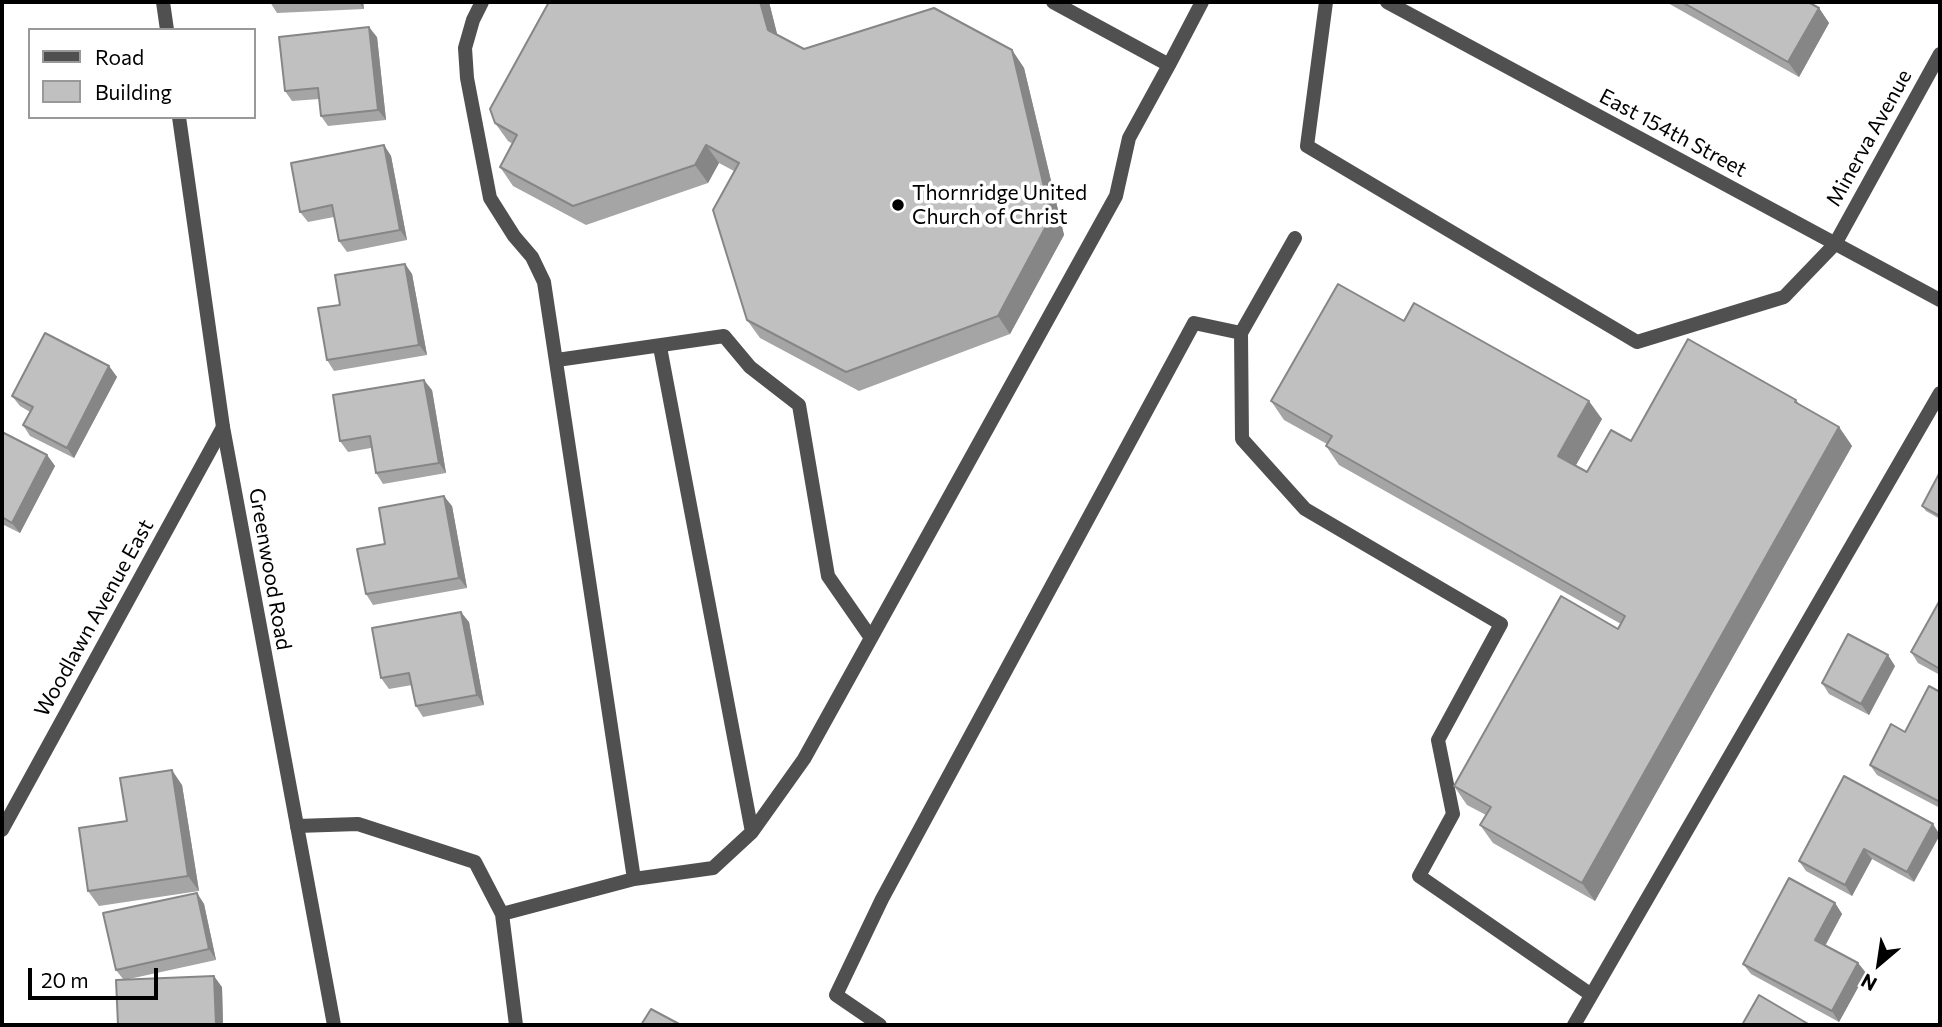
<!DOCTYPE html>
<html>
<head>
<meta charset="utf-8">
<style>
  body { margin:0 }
  #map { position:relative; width:1942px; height:1027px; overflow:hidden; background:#fff; font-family:Commissioner,sans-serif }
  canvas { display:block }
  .frame { position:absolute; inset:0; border:4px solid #000; pointer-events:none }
  .legend { position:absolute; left:28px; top:28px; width:228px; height:91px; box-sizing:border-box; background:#fff; border:2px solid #999; margin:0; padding:9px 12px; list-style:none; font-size:21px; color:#000 }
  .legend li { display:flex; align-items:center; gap:14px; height:35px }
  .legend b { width:35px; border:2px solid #999 }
  .north { position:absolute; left:1844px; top:929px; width:70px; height:70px; -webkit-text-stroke:5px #fff; paint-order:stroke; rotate:209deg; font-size:19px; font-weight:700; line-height:28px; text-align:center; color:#000 }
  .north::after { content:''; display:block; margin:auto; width:24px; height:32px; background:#000; clip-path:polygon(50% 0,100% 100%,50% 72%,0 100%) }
  .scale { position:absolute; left:28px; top:968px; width:130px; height:32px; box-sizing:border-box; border:4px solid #000; border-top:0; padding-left:9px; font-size:21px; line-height:24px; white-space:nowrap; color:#000; -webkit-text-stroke:5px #fff; paint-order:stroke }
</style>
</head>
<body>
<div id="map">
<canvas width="1942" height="1027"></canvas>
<div class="frame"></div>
<ul class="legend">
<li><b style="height:9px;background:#505050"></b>Road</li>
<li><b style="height:19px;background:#c0c0c0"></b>Building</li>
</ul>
<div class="north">N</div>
<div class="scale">20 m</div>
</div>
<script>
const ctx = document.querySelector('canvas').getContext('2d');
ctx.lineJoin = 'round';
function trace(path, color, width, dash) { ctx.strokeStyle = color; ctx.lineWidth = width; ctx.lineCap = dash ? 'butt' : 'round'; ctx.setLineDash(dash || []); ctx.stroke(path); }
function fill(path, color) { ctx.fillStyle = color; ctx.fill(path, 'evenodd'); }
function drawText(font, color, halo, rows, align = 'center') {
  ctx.font = font + ' Commissioner,sans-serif'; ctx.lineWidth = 7; ctx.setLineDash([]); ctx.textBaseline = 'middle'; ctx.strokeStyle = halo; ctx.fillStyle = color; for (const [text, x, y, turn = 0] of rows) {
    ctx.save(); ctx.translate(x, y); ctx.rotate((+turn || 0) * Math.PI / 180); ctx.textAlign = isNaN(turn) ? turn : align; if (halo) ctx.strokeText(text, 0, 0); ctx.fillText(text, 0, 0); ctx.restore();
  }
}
const service = new Path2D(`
  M 482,2 L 473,20 L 465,48 L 467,78 L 490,198 L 514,236 L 532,257 L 544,282 L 634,879 L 713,868 L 752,832 L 804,759 L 1116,196 L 1129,138 L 1169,65
  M 1053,2 L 1169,65 L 1202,2
  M 1326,2 L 1307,146 L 1637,342 L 1784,297 L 1835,244
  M 1295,238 L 1241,333 L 1242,439 L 1305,509 L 1501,624 L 1438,740 L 1453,814 L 1419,876 L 1590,994
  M 660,347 L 752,832
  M 557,360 L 724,336 L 750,367 L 799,405 L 828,576 L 871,638
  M 297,826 L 358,824 L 475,862 L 502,914 L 516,1025
  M 502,914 L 634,879
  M 880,1025 L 836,995 L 882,899 L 1194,323 L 1241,333
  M 1574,1025 L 1940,393`);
const minor = new Path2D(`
  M 1835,244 L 1940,54
  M 2,830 L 223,427`);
const tertiary = new Path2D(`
  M 163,2 L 167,30
  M 1387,2 L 1940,300
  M 179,117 L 223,427 L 334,1025`);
const wall = new Path2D(`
  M 270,2 L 363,2 L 364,9 L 277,13 Z
  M 549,2 L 769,2 L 777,35 L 804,49 L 1012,50 L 1024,68 L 1064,235 L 1010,334 L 859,391 L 760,338 L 747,320 L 734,171 L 719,163 L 708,183 L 586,225 L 513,186 L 500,167 L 513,144 L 508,141 L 495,123 Z
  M 1666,2 L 1808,2 L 1819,8 L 1829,23 L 1799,77 Z
  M 377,37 L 386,120 L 328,126 L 321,116 L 319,99 L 292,101 L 285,91 Z
  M 384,145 L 391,156 L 407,240 L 347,252 L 339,241 L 334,217 L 308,222 L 300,212 Z
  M 405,264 L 412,274 L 427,355 L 334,371 L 327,360 L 340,305 Z
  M 1404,321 L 1602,419 L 1575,466 L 1587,472 L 1631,441 L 1796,400 L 1799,404 L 1839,427 L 1852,446 L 1595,901 L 1493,843 L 1480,825 L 1486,815 L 1467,805 L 1454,786 L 1618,629 L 1621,624 L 1339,465 L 1326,446 L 1327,444 L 1284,420 L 1271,401 Z
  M 109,366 L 117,377 L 74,458 L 30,436 L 23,425 L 30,412 L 20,406 L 12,396 Z
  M 432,390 L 446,473 L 383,484 L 376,473 L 371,448 L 348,452 L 340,441 Z
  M 2,432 L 47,455 L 55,466 L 20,533 L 2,524 Z
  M 1940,472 L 1940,519 L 1926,511 L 1922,506 Z
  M 452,506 L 467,588 L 373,605 L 366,594 L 385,544 Z
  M 1940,600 L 1940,675 L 1918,663 L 1911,652 Z
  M 469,622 L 484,705 L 423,717 L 416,706 L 412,685 L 389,689 L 381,678 Z
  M 1895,666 L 1869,715 L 1829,694 L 1822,683 Z
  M 1940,692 L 1940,808 L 1877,775 L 1870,765 L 1905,732 Z
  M 1844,776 L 1914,882 L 1872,859 L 1852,896 L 1806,871 L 1799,861 Z
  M 182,785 L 199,891 L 99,906 L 88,891 L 127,821 Z
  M 197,893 L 204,904 L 216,960 L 129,979 L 222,987 L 223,1025 L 118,1025 L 123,979 L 116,970 Z
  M 1835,903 L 1842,914 L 1825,945 L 1858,963 L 1866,973 L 1839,1022 L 1751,974 L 1743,964 Z`);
const shadedWall = new Path2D(`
  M 359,2 L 363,2 L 364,9 Z
  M 760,2 L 769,2 L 781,49 L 768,30 Z
  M 1819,8 L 1829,23 L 1799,77 L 1788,62 Z
  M 369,27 L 377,37 L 386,120 L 378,110 Z
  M 1012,50 L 1024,68 L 1064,235 L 1010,334 L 998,316 Z
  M 384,145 L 391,156 L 407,240 L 400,230 Z
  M 706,145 L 719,163 L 708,183 L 695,165 Z
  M 405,264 L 412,274 L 427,355 L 419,345 Z
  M 109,366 L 117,377 L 74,458 L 67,448 Z
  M 424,380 L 432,390 L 446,473 L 439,463 Z
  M 1589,401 L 1602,419 L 1571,474 L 1558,456 Z
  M 1839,427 L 1852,446 L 1595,901 L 1582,883 Z
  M 47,455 L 55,466 L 20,533 L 12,523 Z
  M 444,496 L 452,506 L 467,588 L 459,578 Z
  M 461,612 L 469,622 L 484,705 L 477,695 Z
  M 1888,655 L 1895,666 L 1869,715 L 1861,704 Z
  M 172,770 L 182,785 L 199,891 L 188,876 Z
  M 1933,824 L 1940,835 L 1914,882 L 1907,872 Z
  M 1864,849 L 1872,859 L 1852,896 L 1845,885 Z
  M 197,893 L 204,904 L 216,960 L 209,949 Z
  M 1835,903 L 1842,914 L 1823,950 L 1815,940 Z
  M 1858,963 L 1866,973 L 1839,1022 L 1832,1011 Z
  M 214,976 L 222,987 L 223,1025 L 216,1025 Z`);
const building = new Path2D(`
  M 549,2 L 760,2 L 768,30 L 804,49 L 934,8 L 1012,50 L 1051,217 L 998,316 L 846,372 L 747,320 L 713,210 L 739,163 L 706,145 L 695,165 L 573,206 L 500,167 L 517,135 L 495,123 L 490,109 Z
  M 1682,2 L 1808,2 L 1819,8 L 1788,62 Z
  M 369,27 L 378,110 L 321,116 L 318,88 L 285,91 L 279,37 Z
  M 384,145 L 400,230 L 339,241 L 332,205 L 300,212 L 291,163 Z
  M 405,264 L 419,345 L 327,360 L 318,308 L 340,305 L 335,275 Z
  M 1338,284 L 1404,321 L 1414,303 L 1589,401 L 1558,456 L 1587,472 L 1611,430 L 1631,441 L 1688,339 L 1796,400 L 1795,402 L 1839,427 L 1582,883 L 1480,825 L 1491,807 L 1454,786 L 1561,596 L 1618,629 L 1625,616 L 1326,446 L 1332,436 L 1271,401 Z
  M 45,333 L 109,366 L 67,448 L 23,425 L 33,407 L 12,396 Z
  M 424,380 L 439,463 L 376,473 L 370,436 L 340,441 L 333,395 Z
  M 2,432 L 47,455 L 12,523 L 2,517 Z
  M 1940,472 L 1940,516 L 1922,506 Z
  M 444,496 L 459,578 L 366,594 L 357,549 L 385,544 L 379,508 Z
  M 1940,600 L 1940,669 L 1911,652 Z
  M 461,612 L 477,695 L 416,706 L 409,673 L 381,678 L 372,628 Z
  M 1848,634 L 1888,655 L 1861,704 L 1822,683 Z
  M 1929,686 L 1940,692 L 1940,802 L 1870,765 L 1891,724 L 1905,732 Z
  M 172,770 L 188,876 L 88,891 L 79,828 L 127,821 L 120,778 Z
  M 1844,776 L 1933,824 L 1907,872 L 1864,849 L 1845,885 L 1799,861 Z
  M 1789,878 L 1835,903 L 1815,940 L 1858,963 L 1832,1011 L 1743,964 Z
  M 197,893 L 209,949 L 116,970 L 103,913 Z
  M 214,976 L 216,1025 L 118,1025 L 116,980 Z
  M 1759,995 L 1810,1025 L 1742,1025 Z
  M 651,1009 L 681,1025 L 641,1025 Z`);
const markers = [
  [898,205,7,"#000"]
];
const streetNames = [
  ["East 154th Street",1673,133,28],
  ["Minerva Avenue",1869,138,-61],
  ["Greenwood Road",270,569,80],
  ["Woodlawn Avenue East",94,618,-61]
];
const poiNames = [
  ["Thornridge United",912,193],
  ["Church of Christ",912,217]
];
trace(service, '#505050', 14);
trace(minor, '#505050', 14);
trace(tertiary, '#505050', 14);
fill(wall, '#a5a5a5');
fill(shadedWall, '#868686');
fill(building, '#c0c0c0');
trace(building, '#868686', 2);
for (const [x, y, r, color] of markers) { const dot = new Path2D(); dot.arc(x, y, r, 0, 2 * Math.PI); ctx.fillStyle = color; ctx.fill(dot); trace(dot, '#fff', 2.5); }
drawText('21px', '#000', '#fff', streetNames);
drawText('21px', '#000', '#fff', poiNames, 'left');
</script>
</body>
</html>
